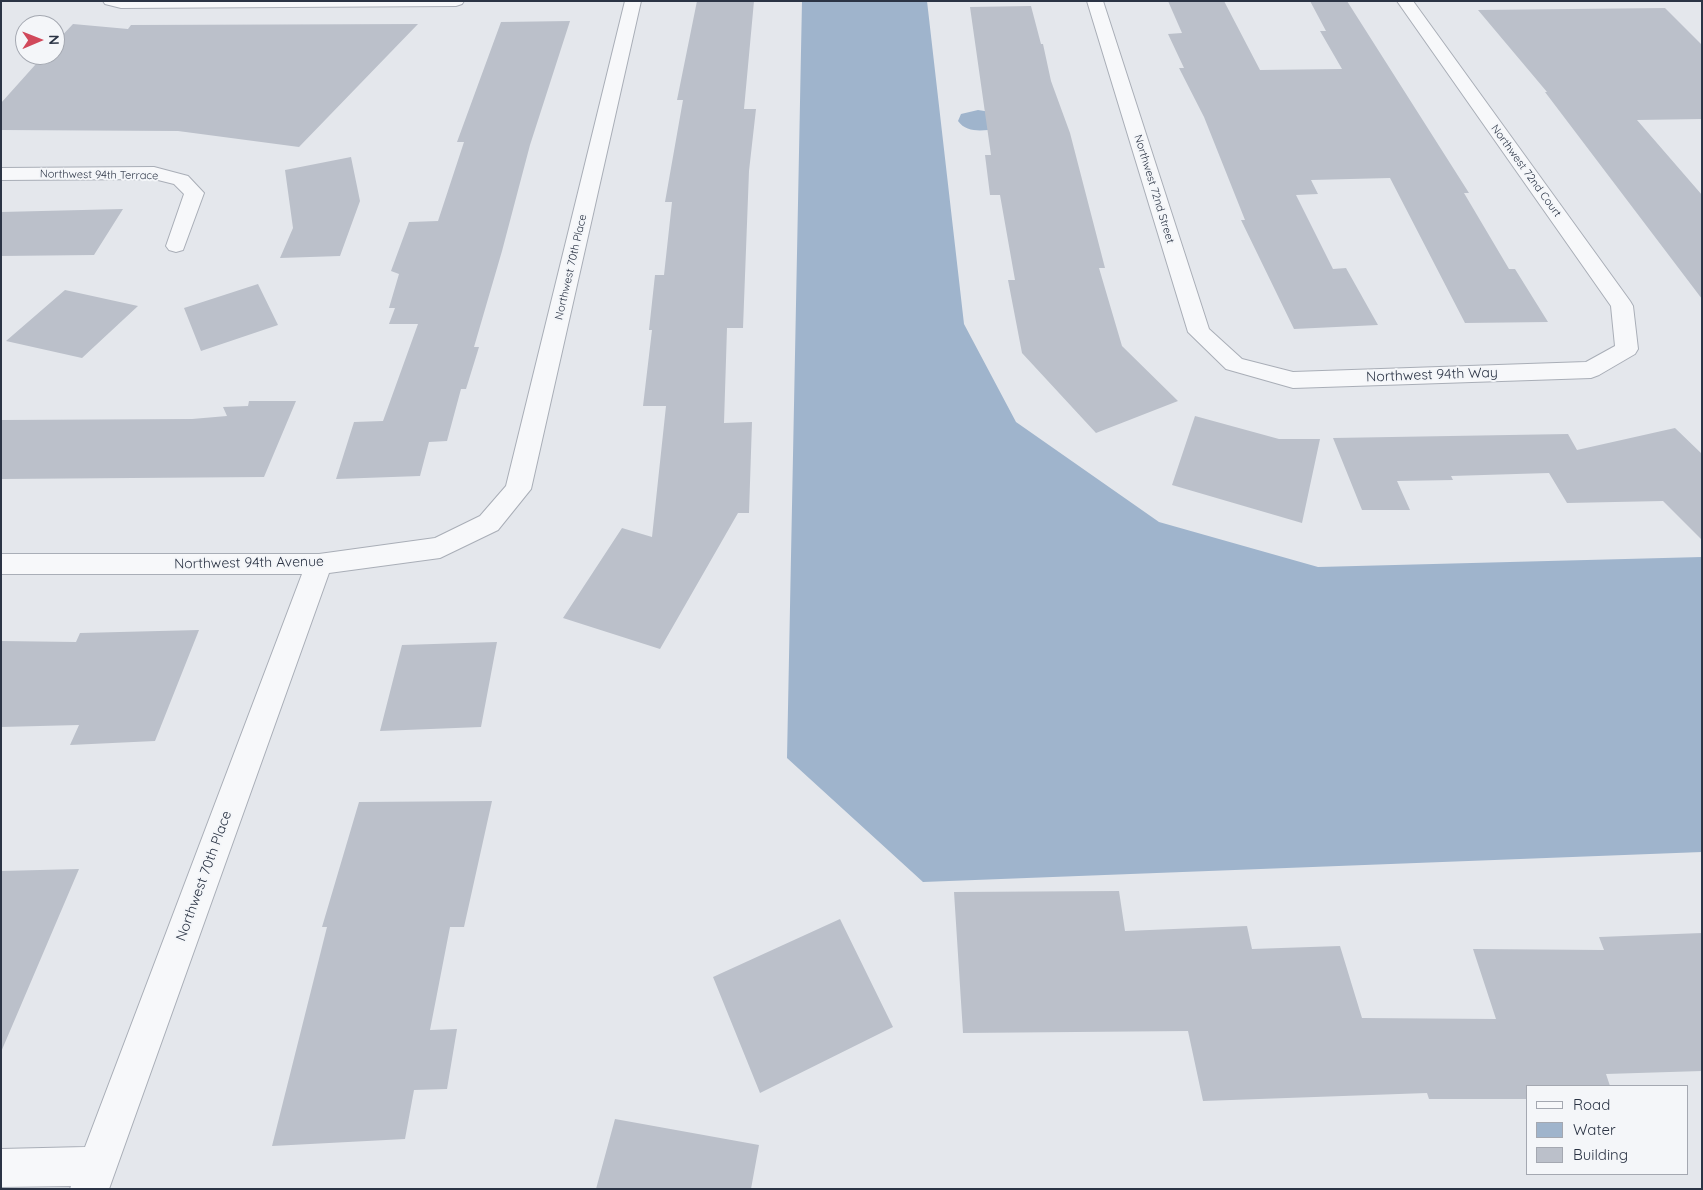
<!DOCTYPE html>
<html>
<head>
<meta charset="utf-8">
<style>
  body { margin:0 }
  #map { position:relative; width:1703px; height:1190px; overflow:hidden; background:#e4e7ec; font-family:Quicksand,sans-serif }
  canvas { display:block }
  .frame { position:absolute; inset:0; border:2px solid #2b3445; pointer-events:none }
  .legend { position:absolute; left:1526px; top:1085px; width:162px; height:90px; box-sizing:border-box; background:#f4f6f9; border:1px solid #a4a8b1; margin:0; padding:6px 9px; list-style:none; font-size:15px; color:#2b3445 }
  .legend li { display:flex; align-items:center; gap:10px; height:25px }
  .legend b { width:25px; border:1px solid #a4a8b1 }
  .north { position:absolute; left:15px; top:15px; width:50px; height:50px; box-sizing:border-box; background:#f4f6f9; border:1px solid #a4a8b1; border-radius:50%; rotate:89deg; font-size:14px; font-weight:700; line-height:20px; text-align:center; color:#2b3445 }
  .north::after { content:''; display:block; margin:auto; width:18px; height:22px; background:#d1495b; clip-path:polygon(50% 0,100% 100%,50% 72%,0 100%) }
</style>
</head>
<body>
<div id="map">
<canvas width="1703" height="1190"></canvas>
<div class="frame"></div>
<ul class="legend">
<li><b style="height:6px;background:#f7f8fa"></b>Road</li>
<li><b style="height:14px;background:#9fb4cc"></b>Water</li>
<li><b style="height:14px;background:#bbc0ca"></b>Building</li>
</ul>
<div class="north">N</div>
</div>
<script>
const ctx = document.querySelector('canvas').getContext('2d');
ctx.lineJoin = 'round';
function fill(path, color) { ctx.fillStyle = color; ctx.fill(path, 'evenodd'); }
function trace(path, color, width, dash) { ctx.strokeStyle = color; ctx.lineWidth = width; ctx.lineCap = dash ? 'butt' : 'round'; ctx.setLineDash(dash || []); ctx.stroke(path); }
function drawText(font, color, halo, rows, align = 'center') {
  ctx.font = font + ' Quicksand,sans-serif'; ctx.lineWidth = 4; ctx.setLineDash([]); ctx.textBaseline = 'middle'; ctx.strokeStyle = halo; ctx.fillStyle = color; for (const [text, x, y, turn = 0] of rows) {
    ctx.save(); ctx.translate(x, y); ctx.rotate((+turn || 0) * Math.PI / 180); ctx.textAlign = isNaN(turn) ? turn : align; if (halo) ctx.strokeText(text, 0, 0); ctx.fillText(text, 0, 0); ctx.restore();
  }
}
const water = new Path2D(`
  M 802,1 L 927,1 L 964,324 L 1016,422 L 1159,522 L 1318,567 L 1702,557 L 1702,852 L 923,882 L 787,758 Z
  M 978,110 L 991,112 L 988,130 C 977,131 965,131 958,121 L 961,114 Z`);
const building = new Path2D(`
  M 697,1 L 754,1 L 744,109 L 756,109 L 749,171 L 743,328 L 727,328 L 724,423 L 752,422 L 749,513 L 738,513 L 660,649 L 563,618 L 622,528 L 652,537 L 666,406 L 643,406 L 652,330 L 649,330 L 655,275 L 664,275 L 672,202 L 665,202 L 683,100 L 677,100 Z
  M 1168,1 L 1224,1 L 1260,70 L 1342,69 L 1320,31 L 1326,31 L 1310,1 L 1347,1 L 1469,193 L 1464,193 L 1509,269 L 1515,269 L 1548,322 L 1465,323 L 1390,178 L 1311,180 L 1318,194 L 1296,195 L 1333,269 L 1346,268 L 1378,325 L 1294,329 L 1241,220 L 1245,220 L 1204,117 L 1179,68 L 1184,68 L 1168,34 L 1182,33 Z
  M 1031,6 L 1041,44 L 1043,44 L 1051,81 L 1070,133 L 1105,268 L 1099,268 L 1122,346 L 1178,401 L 1096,433 L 1022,353 L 1008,280 L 1015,280 L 1000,195 L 990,195 L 985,155 L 991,155 L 970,7 Z
  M 1665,8 L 1702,45 L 1702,119 L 1637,120 L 1702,195 L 1702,299 L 1545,92 L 1547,92 L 1478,10 Z
  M 570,21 L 530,145 L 502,251 L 474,347 L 479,347 L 466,389 L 461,389 L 447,441 L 429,442 L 420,476 L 336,479 L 354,422 L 383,421 L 418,324 L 389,324 L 395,308 L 389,308 L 399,274 L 391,271 L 409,222 L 438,221 L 464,142 L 457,142 L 501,22 Z
  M 73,24 L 128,29 L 131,25 L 418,24 L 299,147 L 178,131 L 1,130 L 1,103 L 44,55 L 55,55 L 55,43 Z
  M 351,157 L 360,201 L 340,256 L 280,258 L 293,228 L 285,170 Z
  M 123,209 L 94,255 L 1,256 L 1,212 Z
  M 258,284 L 278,325 L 201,351 L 184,308 Z
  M 65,290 L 138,306 L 82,358 L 6,341 Z
  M 249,401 L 296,401 L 264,477 L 1,479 L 1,420 L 192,419 L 227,416 L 223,407 L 248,406 Z
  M 1195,416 L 1279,439 L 1320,439 L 1302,523 L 1172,485 Z
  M 1675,428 L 1702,454 L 1702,540 L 1663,501 L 1567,503 L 1549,473 L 1451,476 L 1453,480 L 1397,481 L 1410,510 L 1362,510 L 1333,438 L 1568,434 L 1577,450 Z
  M 199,630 L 155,741 L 70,745 L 79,725 L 1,727 L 1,641 L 76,642 L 80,633 Z
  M 497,642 L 481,727 L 380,731 L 402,645 Z
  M 492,801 L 464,927 L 450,927 L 430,1030 L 457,1029 L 447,1089 L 414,1090 L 405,1139 L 272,1146 L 327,927 L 322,927 L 359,802 Z
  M 79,869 L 1,1052 L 1,871 Z
  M 1119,891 L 1125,931 L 1247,926 L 1252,949 L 1340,946 L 1362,1018 L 1496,1019 L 1473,949 L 1604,950 L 1599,937 L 1702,933 L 1702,1071 L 1606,1074 L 1610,1086 L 1527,1086 L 1527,1099 L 1429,1099 L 1427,1093 L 1203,1101 L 1188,1031 L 963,1033 L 954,892 Z
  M 840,919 L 893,1027 L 760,1093 L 713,977 Z
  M 615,1119 L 759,1145 L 751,1189 L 596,1189 Z`);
const minor = new Path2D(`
  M 103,1 L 464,1 L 462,4 L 456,6 L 121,8 L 105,4 Z
  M 625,1 L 641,1 L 531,489 L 498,530 L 440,558 L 329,573 L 109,1189 L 70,1189 L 71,1186 L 1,1187 L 1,1149 L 85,1147 L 302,574 L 1,574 L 1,554 L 319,554 L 435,538 L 480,516 L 506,486 Z
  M 1087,1 L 1103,1 L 1209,329 L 1242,359 L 1293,372 L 1586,362 L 1615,346 L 1611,306 L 1397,1 L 1413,1 L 1630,301 L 1633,306 L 1638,349 L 1635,354 L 1599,375 L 1591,378 L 1293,388 L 1226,369 L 1188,332 Z
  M 154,167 L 188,176 L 204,193 L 183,250 L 176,252 L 169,250 L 166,246 L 184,194 L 174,184 L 154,179 L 1,180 L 1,168 Z`);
const farStreetnames = [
  ["Northwest 72nd Court",1526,171,54],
  ["Northwest 94th Terrace",99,175,1],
  ["Northwest 72nd Street",1154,189,73],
  ["Northwest 70th Place",571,267,-77]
];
const streetNames = [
  ["Northwest 94th Way",1432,375,-2],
  ["Northwest 94th Avenue",249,563,-1],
  ["Northwest 70th Place",204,876,-70]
];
fill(water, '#9fb4cc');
fill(building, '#bbc0ca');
trace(minor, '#a9aeb7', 2);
fill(minor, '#f7f8fa');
drawText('11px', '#2b3445', '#f4f6f9', farStreetnames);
drawText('14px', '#2b3445', '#f4f6f9', streetNames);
</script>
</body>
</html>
